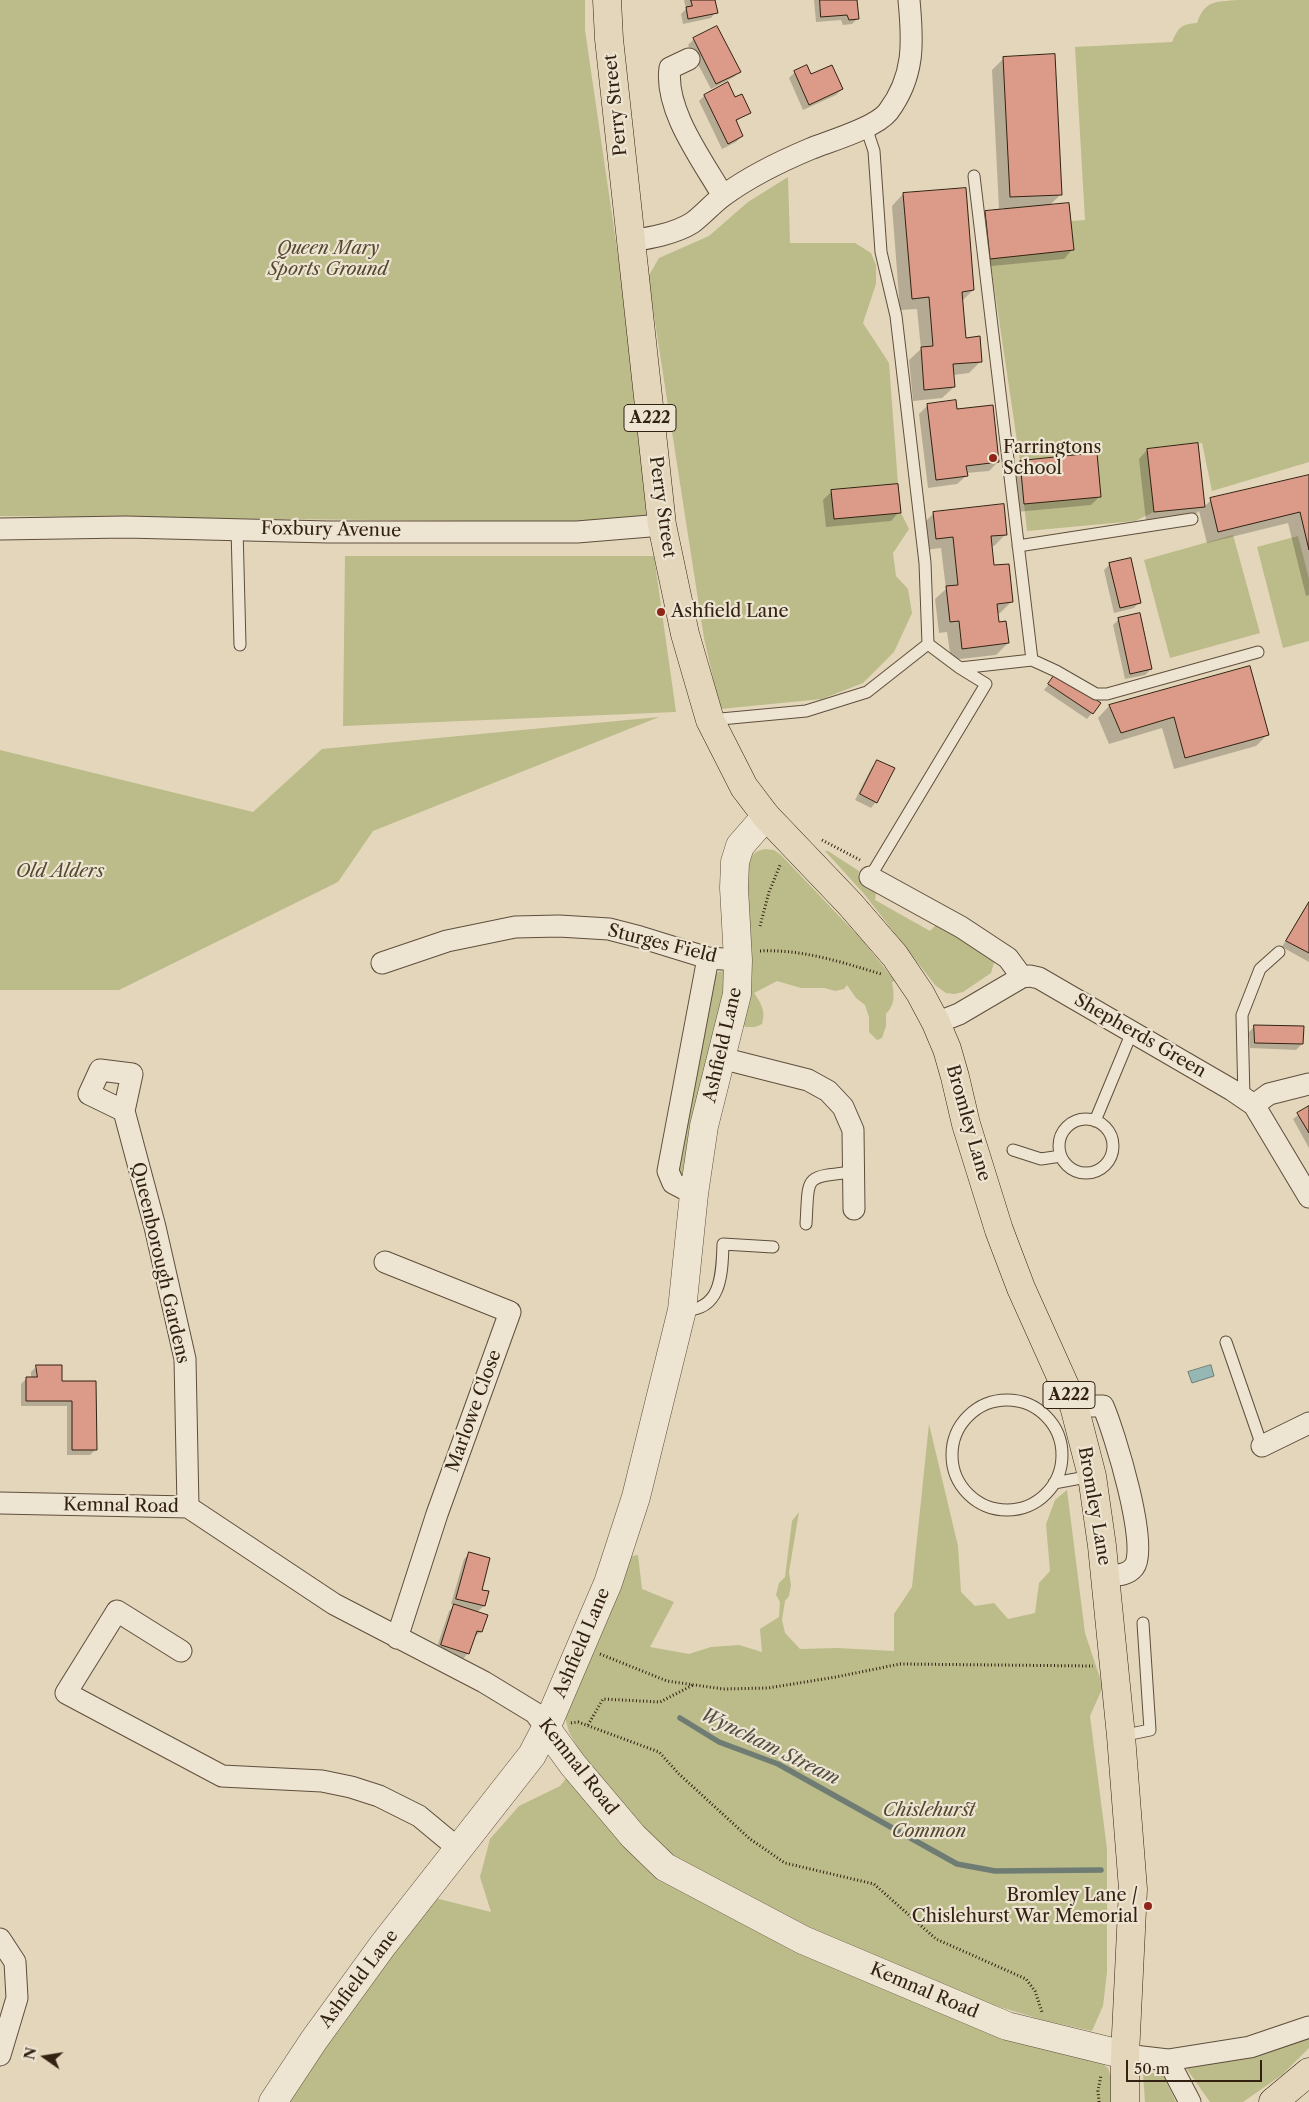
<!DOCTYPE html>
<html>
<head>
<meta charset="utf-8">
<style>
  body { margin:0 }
  #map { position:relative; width:1309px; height:2102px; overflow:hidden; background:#e3d6ba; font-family:"Libre Caslon Text",serif }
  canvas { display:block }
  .north { position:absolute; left:20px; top:2032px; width:50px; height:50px; -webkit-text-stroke:4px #ede4d2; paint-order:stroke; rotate:283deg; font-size:14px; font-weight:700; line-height:20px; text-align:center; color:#332112 }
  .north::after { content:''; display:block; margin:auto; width:18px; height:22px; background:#332112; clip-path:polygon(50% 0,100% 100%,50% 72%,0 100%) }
  .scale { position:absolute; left:1126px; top:2060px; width:136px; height:22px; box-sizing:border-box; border:2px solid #332112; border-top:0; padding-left:6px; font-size:15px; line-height:18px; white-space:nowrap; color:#332112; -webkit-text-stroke:4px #ede4d2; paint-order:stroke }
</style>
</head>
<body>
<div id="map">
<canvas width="1309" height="2102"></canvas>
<div class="north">N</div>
<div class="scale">50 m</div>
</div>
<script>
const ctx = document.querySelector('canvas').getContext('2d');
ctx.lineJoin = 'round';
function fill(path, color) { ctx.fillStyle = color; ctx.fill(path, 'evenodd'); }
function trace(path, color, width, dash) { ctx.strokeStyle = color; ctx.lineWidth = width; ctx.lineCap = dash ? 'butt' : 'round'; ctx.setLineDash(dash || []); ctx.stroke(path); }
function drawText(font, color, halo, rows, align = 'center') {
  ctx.font = font + ' "Libre Caslon Text",serif'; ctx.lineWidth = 4.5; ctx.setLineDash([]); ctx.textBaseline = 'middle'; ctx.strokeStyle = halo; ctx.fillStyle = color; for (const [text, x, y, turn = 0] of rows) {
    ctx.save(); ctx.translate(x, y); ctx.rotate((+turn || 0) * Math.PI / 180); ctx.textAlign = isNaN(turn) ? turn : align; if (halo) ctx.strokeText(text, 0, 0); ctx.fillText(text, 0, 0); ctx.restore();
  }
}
const green = new Path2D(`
  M 0,0 L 585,0 L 585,30 L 657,523 L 0,516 Z
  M 1238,0 L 1309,0 L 1309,462 L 1212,491 L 1202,443 L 1147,449 L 1154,512 L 1135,521 L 1027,531 L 1024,504 L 1101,497 L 1096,453 L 1020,461 L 990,259 L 1074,250 L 1071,221 L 1085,220 L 1075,47 L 1172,42 C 1178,28 1181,24 1197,23 C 1205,0 1215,2 1238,0 Z
  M 788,177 L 790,243 L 855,243 L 871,253 L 876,265 L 876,284 L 863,323 L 889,363 L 898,484 L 832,490 L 834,518 L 901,513 L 909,529 L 893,553 L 896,576 L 908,589 L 912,613 L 894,652 L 863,683 L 822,699 L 720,709 L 704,638 L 648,277 L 659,258 L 709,236 L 748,202 Z
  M 1233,535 L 1260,633 L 1170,658 L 1144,560 Z
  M 1298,536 L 1309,579 L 1309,641 L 1283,648 L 1257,547 Z
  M 345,556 L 654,556 L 676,712 L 343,726 Z
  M 659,717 L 373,831 L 338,882 L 119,990 L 0,990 L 0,750 L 253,812 L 322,749 Z
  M 765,849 L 774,850 L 781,855 L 861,939 L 895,981 L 892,982 C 894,995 896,1003 886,1014 L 886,1026 L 882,1038 L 877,1040 L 869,1032 L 869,1017 L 865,1005 L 856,998 L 847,985 L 844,989 L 835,991 L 825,988 L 801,988 L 777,981 L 754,993 C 761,1003 766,1011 762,1024 L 755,1027 L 745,1027 L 742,1022 L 746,865 C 751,856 754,851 765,849 Z
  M 825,851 L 828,851 L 859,871 L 858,876 L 877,887 L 875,900 L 930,931 L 937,924 L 995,959 L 991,973 L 963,992 L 954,994 L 946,993 L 935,985 L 865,895 Z
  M 724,971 L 728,973 L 686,1172 L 682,1175 L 677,1174 L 714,977 L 718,972 Z
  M 929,1424 L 958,1546 L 961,1592 L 975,1606 L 994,1603 L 1008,1619 L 1035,1613 L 1039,1583 L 1050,1571 L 1046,1524 L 1055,1500 L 1067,1490 L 1085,1633 L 1103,1687 L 1090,1716 L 1107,1849 L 1107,1972 L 1103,2006 L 1092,2031 L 1043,2020 L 980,2001 L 1091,2055 L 1108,2068 L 1111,2077 L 1111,2102 L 288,2102 L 311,2064 L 435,1898 L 491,1912 L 480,1877 L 490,1839 L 519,1806 L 560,1786 L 583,1757 L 569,1732 L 563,1710 L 627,1557 L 638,1555 L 642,1589 L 674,1602 L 650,1647 L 689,1654 L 711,1647 L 739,1645 L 762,1652 L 760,1629 L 779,1617 L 780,1602 L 776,1595 L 779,1583 L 785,1577 L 792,1521 L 799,1512 L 789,1572 L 791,1585 L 789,1596 L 785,1601 L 782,1620 L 785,1633 L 800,1649 L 837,1648 L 894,1651 L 894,1614 L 912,1587 Z
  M 1309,2034 L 1309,2048 L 1283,2074 L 1243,2102 L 1210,2102 L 1186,2068 Z
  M 1143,2073 L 1162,2073 L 1176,2102 L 1145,2102 Z`);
const water = new Path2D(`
  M 1211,1365 L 1214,1376 L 1192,1383 L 1188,1372 Z`);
const shadow = new Path2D(`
  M 684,0 L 714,0 L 716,12 L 711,18 L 683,24 L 681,14 L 686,9 Z
  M 814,0 L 856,0 L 857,19 L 852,24 L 843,25 L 841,20 L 816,22 Z
  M 694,39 L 739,72 L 734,77 L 711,89 L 688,45 Z
  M 1004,58 L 1061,194 L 1049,206 L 1072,250 L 1064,259 L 982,267 L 977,221 L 986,212 L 1004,211 L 1004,208 L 999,209 L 992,70 Z
  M 795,72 L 810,76 L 842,89 L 836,95 L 803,110 L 789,78 Z
  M 704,96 L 749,112 L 735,122 L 742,136 L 736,142 L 722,149 L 699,101 Z
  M 903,194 L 973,290 L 961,302 L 964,339 L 980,362 L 969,373 L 953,375 L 954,387 L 942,398 L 913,401 L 909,360 L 921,349 L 917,309 L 900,310 L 892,206 Z
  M 928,405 L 956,410 L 998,462 L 989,471 L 966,473 L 966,476 L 957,484 L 928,488 L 919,414 Z
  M 1147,450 L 1204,507 L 1211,500 L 1309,476 L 1309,595 L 1306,596 L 1288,523 L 1207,543 L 1199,511 L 1195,515 L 1146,521 L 1139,459 Z
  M 1021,462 L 1100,496 L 1091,505 L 1016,512 L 1012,471 Z
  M 832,491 L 899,512 L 891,521 L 826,527 L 823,500 Z
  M 934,513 L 1006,534 L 994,546 L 991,546 L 993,567 L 1012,601 L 1000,613 L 997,614 L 998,623 L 1008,643 L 996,655 L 951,660 L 947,632 L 939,633 L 935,599 L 946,589 L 941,548 L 925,550 L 922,525 Z
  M 1110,564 L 1139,602 L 1134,608 L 1114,613 L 1104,570 Z
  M 1119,619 L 1151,669 L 1145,675 L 1125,679 L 1113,625 Z
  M 1250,667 L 1268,734 L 1256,746 L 1174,769 L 1162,728 L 1109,744 L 1098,718 L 1109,706 Z
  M 1056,675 L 1092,713 L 1087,719 L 1044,690 Z
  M 877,761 L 876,802 L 871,808 L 855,800 L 872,767 Z
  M 1309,904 L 1309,962 L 1282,947 L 1304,909 Z
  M 1255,1026 L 1302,1044 L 1296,1050 L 1250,1048 L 1249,1032 Z
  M 1309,1107 L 1309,1148 L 1293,1119 Z
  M 37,1366 L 61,1382 L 95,1382 L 96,1449 L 90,1455 L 67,1455 L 67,1406 L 21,1406 L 21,1384 L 27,1378 L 31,1378 L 31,1372 Z
  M 469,1554 L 480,1590 L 487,1592 L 484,1606 L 477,1612 L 481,1632 L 474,1637 L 468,1653 L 463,1659 L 436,1650 L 449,1611 L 455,1605 L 451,1604 L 464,1559 Z`);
const stream = new Path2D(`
  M 680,1718 L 719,1742 L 778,1764 L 957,1864 L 995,1871 L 1101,1870`);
const building = new Path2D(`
  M 691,0 L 715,0 L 718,13 L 688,19 L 686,7 L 692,6 Z
  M 820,0 L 857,0 L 859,19 L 849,20 L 847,15 L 821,17 Z
  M 717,26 L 741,72 L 716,84 L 693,38 Z
  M 1055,54 L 1062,195 L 1010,197 L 1003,57 Z
  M 807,65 L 811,74 L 832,65 L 843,89 L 809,105 L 794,71 Z
  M 728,82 L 735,97 L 742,94 L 751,113 L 736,120 L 743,136 L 728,144 L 704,95 Z
  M 966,188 L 974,290 L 962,292 L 966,338 L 980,336 L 982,362 L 953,364 L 955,387 L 924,390 L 921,347 L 933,346 L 929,297 L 912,299 L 903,193 Z
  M 1069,203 L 1074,250 L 990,259 L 985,211 Z
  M 956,400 L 957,409 L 993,405 L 999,462 L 966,466 L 968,476 L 936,480 L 927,404 Z
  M 1198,443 L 1205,507 L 1154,512 L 1147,449 Z
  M 1097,453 L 1101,497 L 1024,504 L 1020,461 Z
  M 1309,475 L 1309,550 L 1300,512 L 1218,532 L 1210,498 Z
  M 898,484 L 901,513 L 834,519 L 831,490 Z
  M 1004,504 L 1007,535 L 991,536 L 994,565 L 1009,564 L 1013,602 L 997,604 L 999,622 L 1006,621 L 1009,643 L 962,649 L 959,621 L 950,622 L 946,586 L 958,585 L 953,537 L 936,539 L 933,512 Z
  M 1131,558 L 1141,603 L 1120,608 L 1109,563 Z
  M 1140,613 L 1152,669 L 1130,674 L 1118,618 Z
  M 1250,666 L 1269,735 L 1185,758 L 1174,717 L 1121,733 L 1109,705 Z
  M 1056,673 L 1101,703 L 1093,714 L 1048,684 Z
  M 877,760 L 895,768 L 877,803 L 860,794 Z
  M 1309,902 L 1309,953 L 1286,941 Z
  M 1254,1025 L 1304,1026 L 1303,1044 L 1255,1043 Z
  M 1309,1106 L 1309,1133 L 1297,1113 Z
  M 36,1365 L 62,1365 L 62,1381 L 96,1381 L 97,1450 L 72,1450 L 72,1401 L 26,1401 L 26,1377 L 37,1377 Z
  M 469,1552 L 490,1558 L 482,1590 L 489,1591 L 485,1606 L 456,1599 Z
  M 454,1604 L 488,1615 L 482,1632 L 477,1631 L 469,1654 L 441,1645 Z`);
const path = new Path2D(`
  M 822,840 L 860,860
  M 760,926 L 769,892 L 781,863
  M 760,951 C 802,949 841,962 881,974
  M 600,1654 L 667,1681 L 723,1689 L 768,1688 L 836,1677 L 900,1664 L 1093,1666
  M 571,1723 L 578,1722 L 659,1752 L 679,1774 L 750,1839 L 785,1863 L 874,1884 L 936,1939 L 1026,1979 L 1035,1991 L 1042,2012
  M 588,1725 L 603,1699 L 660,1702 L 693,1685
  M 1099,2102 L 1098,2091 L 1101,2075`);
const service = new Path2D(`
  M 866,127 L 874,151 L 881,252 L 896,316 L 925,563 L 928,644 L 960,668 L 1032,660 L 974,176
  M 237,528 L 240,645
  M 1018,546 L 1192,519
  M 1032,660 L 1056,671 L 1096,694 L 1107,694 L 1258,652
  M 710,720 L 806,711 L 867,692 L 928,644
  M 870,877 L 986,684 L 960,668
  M 1244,1098 L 1242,1015 L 1260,969 L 1279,952
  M1059 1146a27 27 0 1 1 54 0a27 27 0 1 1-54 0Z
  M 1095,1121 L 1132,1032
  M 1013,1150 L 1041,1159 L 1061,1156
  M 806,1224 C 809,1175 803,1177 854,1172
  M 682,1310 C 722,1312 722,1273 723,1244 L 773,1247
  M 1226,1342 L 1262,1446
  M952 1455a55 55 0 1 1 110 0a55 55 0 1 1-110 0Z
  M 1054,1483 L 1092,1476
  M 1121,1736 L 1150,1730 L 1143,1623`);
const minor = new Path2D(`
  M 689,59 L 670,68 C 664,110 703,161 723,196
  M 630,241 C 650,238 674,234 692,223 C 703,215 712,204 723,196 C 750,176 779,162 810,149 C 830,141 875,128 888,112 C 915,76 913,42 909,0
  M 0,529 L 126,527 L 328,532 L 577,532 L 662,525
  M 870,877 L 961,927 L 1008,958 L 1022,977
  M 382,963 L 447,941 L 515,927 L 559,926 L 609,929 L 640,937 L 708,958 L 738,960
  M 936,1023 L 959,1014 L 1022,977 L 1030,976 L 1039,978 L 1232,1090 L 1254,1105 L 1309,1197
  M 721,1058 L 808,1080 L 828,1091 L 843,1107 L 853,1130 L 854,1209
  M 100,1070 L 132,1074 L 124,1111 L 89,1094 Z
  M 1254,1105 L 1269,1094 L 1309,1084
  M 124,1111 L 155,1227 L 185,1359 L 188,1507
  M 694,1194 L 673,1183 L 668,1171 L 708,958
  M 385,1262 L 510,1312 L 437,1514 L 397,1638
  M 1074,1406 L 1103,1406 C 1114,1431 1150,1548 1134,1567 C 1127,1576 1116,1575 1105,1576
  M 1262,1446 L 1309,1423
  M 0,1503 L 188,1507 L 334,1604 L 484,1682 L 535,1713 L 546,1728
  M 181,1651 L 117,1611 L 66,1693 L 222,1776 L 322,1781 L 351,1787 L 379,1796 L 419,1816 L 460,1850
  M 0,1939 L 15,1962 L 17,1998 L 0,2055
  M 1125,2055 L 1168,2060 L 1250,2047 L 1309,2027
  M 1168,2060 L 1190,2102`);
const tertiary = new Path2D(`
  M 546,1728 L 573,1765 L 633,1836 L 665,1867 L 803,1940 L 1007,2026 L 1125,2055
  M 273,2102 L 314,2040 L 383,1945 L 532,1755 L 546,1728 L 608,1583 L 636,1497 L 682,1310 L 694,1194 L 704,1126 L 737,994 L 738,960 L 734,888 L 735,862 L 740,846 L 766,816`);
const primary = new Path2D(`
  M 607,0 L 609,39 L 662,525 L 685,634 L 710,720 L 744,787 L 766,816 L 850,904 L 895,956 L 920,993 L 936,1023 L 947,1049 L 955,1077 L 966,1124 L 999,1230 L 1021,1288 L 1074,1406 L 1092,1476 L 1102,1546 L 1121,1736 L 1133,1889 L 1125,2055 L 1125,2102
  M 1273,2102 L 1309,2072`);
const markers = [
  [993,458,5,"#8f2418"],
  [661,612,5,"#8f2418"],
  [1148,1906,5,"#8f2418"]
];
const shields = [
  [650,418,52],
  [1069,1395,52]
];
const shieldNames = [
  ["A222",650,418],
  ["A222",1069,1395]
];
const streetNames = [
  ["Perry Street",616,105,-96],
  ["Perry Street",662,507,82],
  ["Foxbury Avenue",331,530,1],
  ["Sturges Field",662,944,14],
  ["Shepherds Green",1140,1036,30],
  ["Ashfield Lane",723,1045,-77],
  ["Bromley Lane",968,1123,74],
  ["Queenborough Gardens",160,1263,77],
  ["Marlowe Close",474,1411,-70],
  ["Kemnal Road",121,1506,1],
  ["Bromley Lane",1094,1506,80],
  ["Ashfield Lane",582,1643,-67],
  ["Kemnal Road",578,1767,52],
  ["Ashfield Lane",359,1979,-53],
  ["Kemnal Road",924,1991,23]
];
const parkNames = [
  ["Queen Mary",328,249],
  ["Sports Ground",328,270],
  ["Old Alders",60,872],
  ["Chislehurst",929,1811],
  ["Common",929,1832]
];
const poiNames = [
  ["Farringtons",1003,448],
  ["School",1003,469],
  ["Ashfield Lane",671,612],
  ["Bromley Lane /",1138,1896,"right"],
  ["Chislehurst War Memorial",1138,1917,"right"]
];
const waterNames = [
  ["Wyncham Stream",770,1747,26]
];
fill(green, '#bcbb8a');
fill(water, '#96b8b5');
trace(water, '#6e7c74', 1);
fill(shadow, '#0003');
trace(stream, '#6e7c74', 5.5);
fill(building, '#db9b88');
trace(building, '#332112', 1);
trace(service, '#5f4e3c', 13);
trace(minor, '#5f4e3c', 23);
trace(tertiary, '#5f4e3c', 29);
trace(primary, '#332112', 29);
trace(path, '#332112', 3, [1, 2.5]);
trace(service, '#ede4d2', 11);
trace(minor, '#ede4d2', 21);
trace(tertiary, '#ede4d2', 28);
trace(primary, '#e3d6ba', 28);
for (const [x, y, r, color] of markers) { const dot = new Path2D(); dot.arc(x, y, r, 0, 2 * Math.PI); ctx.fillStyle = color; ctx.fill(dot); trace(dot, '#ede4d2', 2); }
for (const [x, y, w] of shields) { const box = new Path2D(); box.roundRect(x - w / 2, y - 13.5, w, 27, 4); ctx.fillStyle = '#ede4d2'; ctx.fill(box); trace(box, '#332112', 1); }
drawText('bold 16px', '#332112', null, shieldNames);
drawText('18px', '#332112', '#ede4d2', streetNames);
drawText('italic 18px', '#554830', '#ede4d2', parkNames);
drawText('18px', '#332112', '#ede4d2', poiNames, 'left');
drawText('italic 19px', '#514e43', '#ede4d2', waterNames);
</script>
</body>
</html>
